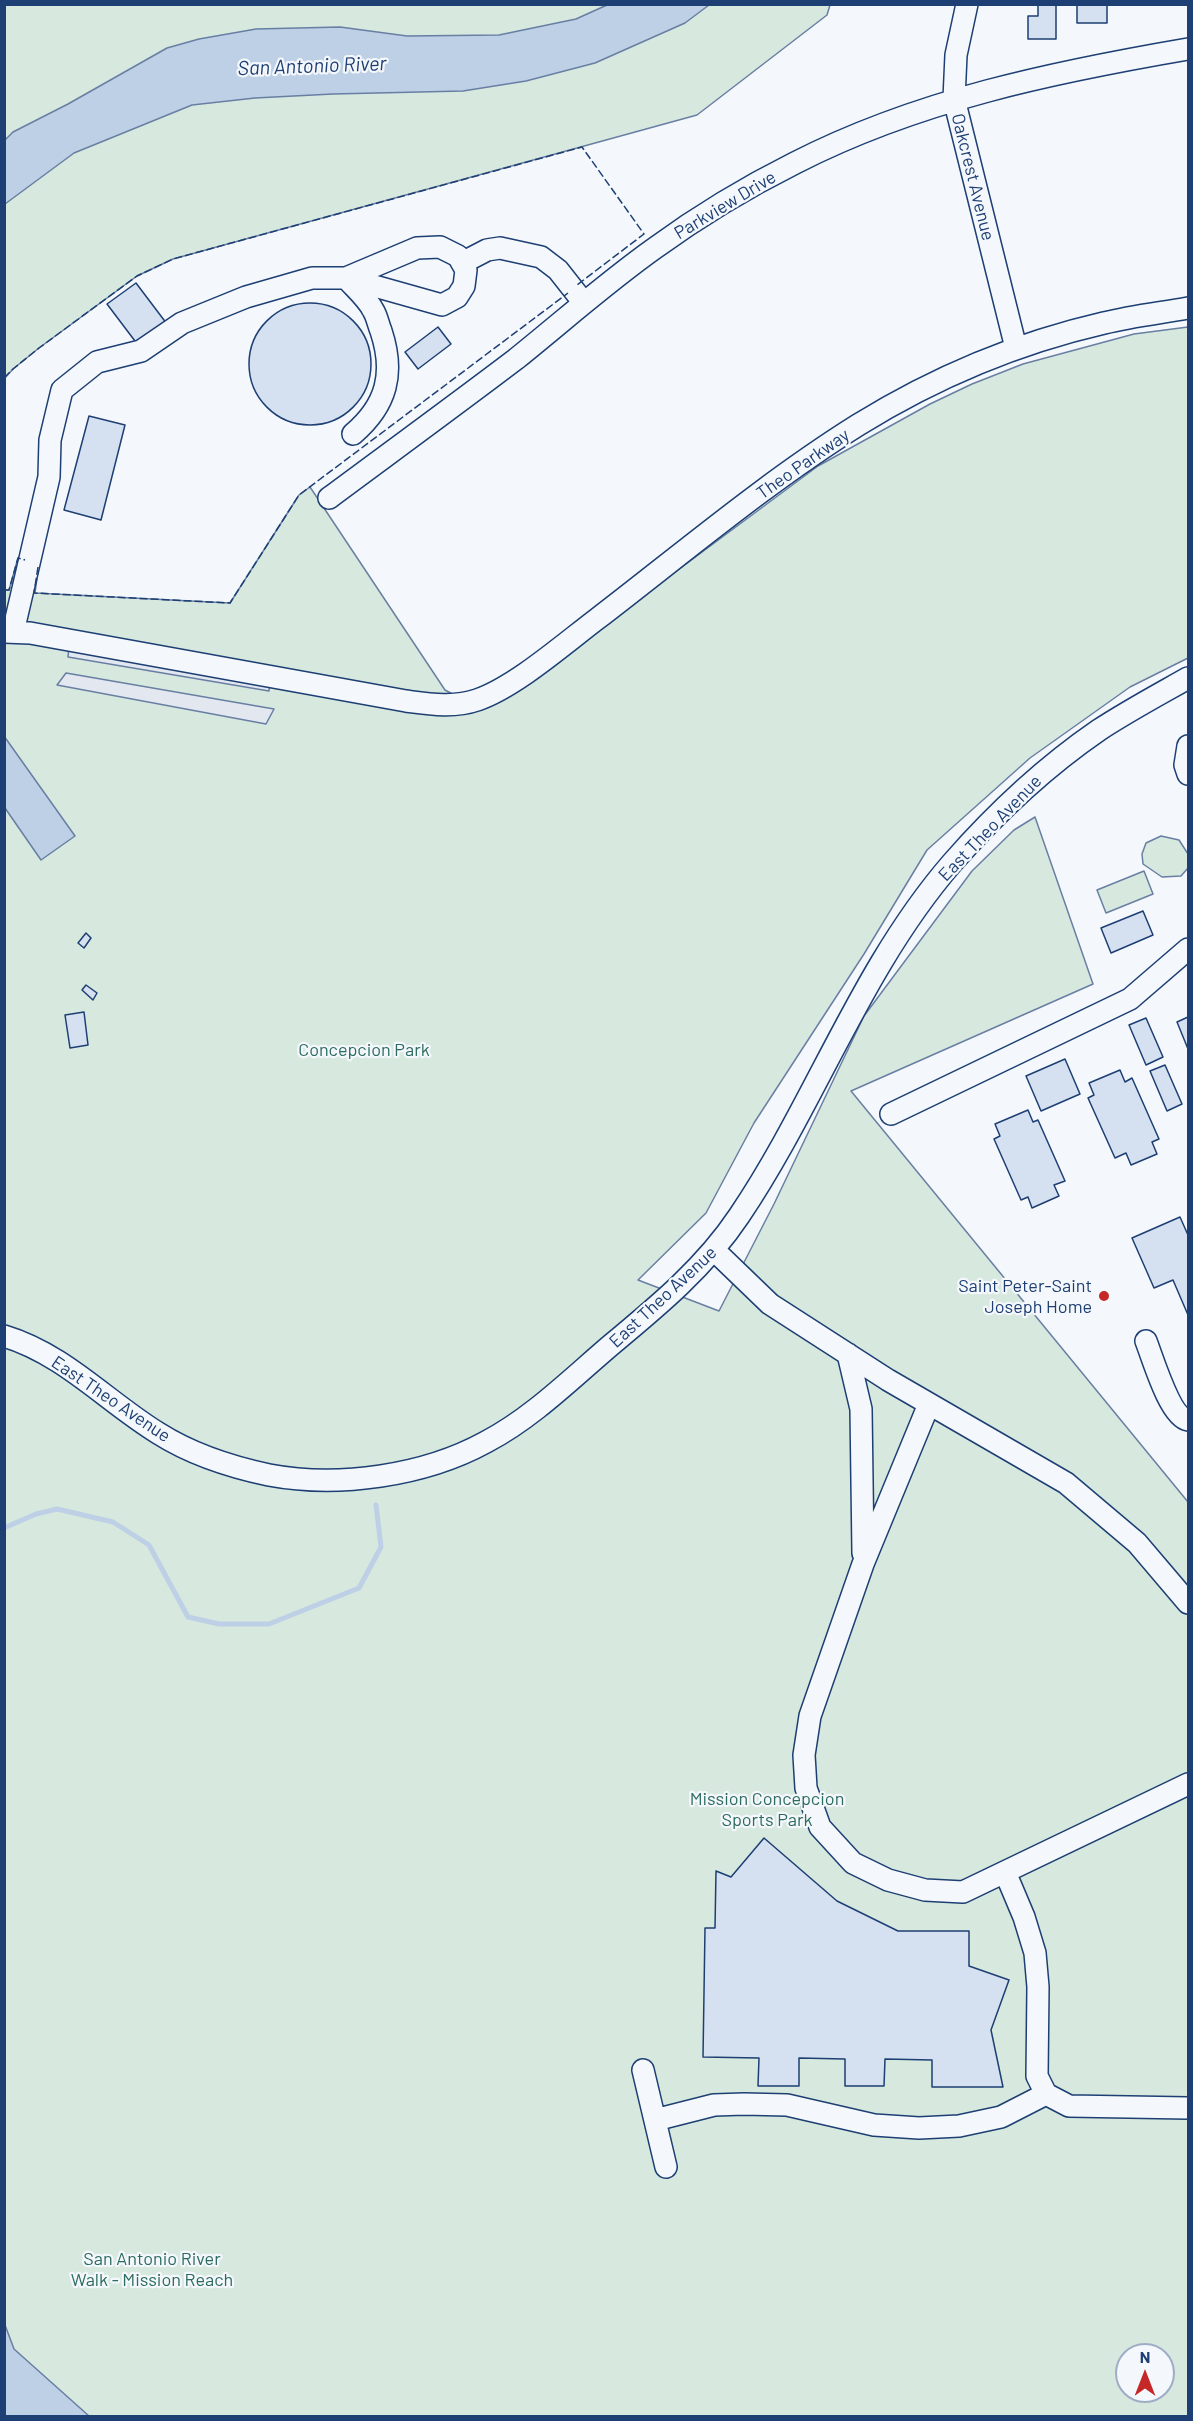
<!DOCTYPE html>
<html>
<head>
<meta charset="utf-8">
<style>
  body { margin:0 }
  #map { position:relative; width:1193px; height:2421px; overflow:hidden; background:#f4f7fb; font-family:Barlow,sans-serif }
  canvas { display:block }
  .frame { position:absolute; inset:0; border:6px solid #1d3f73; pointer-events:none }
  .north { position:absolute; left:1115px; top:2343px; width:60px; height:60px; box-sizing:border-box; background:#f4f7fb; border:2px solid #9eadc5; border-radius:50%; rotate:0deg; font-size:16px; font-weight:700; line-height:24px; text-align:center; color:#1d3f73 }
  .north::after { content:''; display:block; margin:auto; width:21px; height:27px; background:#c62828; clip-path:polygon(50% 0,100% 100%,50% 72%,0 100%) }
</style>
</head>
<body>
<div id="map">
<canvas width="1193" height="2421"></canvas>
<div class="frame"></div>
<div class="north">N</div>
</div>
<script>
const ctx = document.querySelector('canvas').getContext('2d');
ctx.lineJoin = 'round';
function fill(path, color) { ctx.fillStyle = color; ctx.fill(path, 'evenodd'); }
function trace(path, color, width, dash) { ctx.strokeStyle = color; ctx.lineWidth = width; ctx.lineCap = dash ? 'butt' : 'round'; ctx.setLineDash(dash || []); ctx.stroke(path); }
function drawText(font, color, halo, rows, align = 'center') {
  ctx.font = font + ' Barlow,sans-serif'; ctx.lineWidth = 4.5; ctx.setLineDash([]); ctx.textBaseline = 'middle'; ctx.strokeStyle = halo; ctx.fillStyle = color; for (const [text, x, y, turn = 0] of rows) {
    ctx.save(); ctx.translate(x, y); ctx.rotate((+turn || 0) * Math.PI / 180); ctx.textAlign = isNaN(turn) ? turn : align; if (halo) ctx.strokeText(text, 0, 0); ctx.fillText(text, 0, 0); ctx.restore();
  }
}
const green = new Path2D(`
  M 4,5 L 830,5 L 827,15 L 697,115 L 173,259 L 137,276 L 39,348 L 13,369 L 5,378 Z
  M 1188,327 L 1188,658 L 1130,687 L 1030,758 L 927,850 L 864,954 L 754,1123 L 706,1213 L 638,1280 L 719,1311 L 774,1204 L 864,1016 L 972,871 L 1014,830 L 1035,817 L 1093,984 L 851,1091 L 1188,1502 L 1188,2416 L 5,2416 L 4,590 L 9,590 L 18,558 L 39,563 L 35,593 L 230,603 L 299,495 L 310,487 L 445,690 L 482,710 L 523,685 L 818,466 L 930,404 L 972,384 L 1023,364 L 1134,334 ZM 1127,2355 L 1163,2355 L 1163,2391 L 1127,2391 Z
  M 1161,836 L 1179,840 L 1188,854 L 1188,868 L 1181,876 L 1162,877 L 1143,864 L 1142,854 L 1146,843 Z
  M 1144,871 L 1153,894 L 1106,913 L 1097,890 Z`);
const parking = new Path2D(`
  M 69,646 L 270,682 L 269,691 L 68,657 Z
  M 66,673 L 274,709 L 266,724 L 57,685 Z`);
const water = new Path2D(`
  M 607,5 L 709,5 L 685,23 L 595,63 L 526,81 L 463,91 L 333,94 L 255,98 L 192,105 L 74,153 L 5,204 L 5,140 L 13,132 L 68,104 L 167,48 L 199,39 L 256,29 L 340,27 L 407,36 L 499,35 L 576,19 Z
  M 4,736 L 75,836 L 41,860 L 5,808 Z
  M 5,2325 L 14,2349 L 89,2416 L 5,2416 Z`);
const stream = new Path2D(`
  M 4,1528 L 36,1514 L 57,1509 L 113,1522 L 149,1545 L 188,1617 L 219,1624 L 269,1624 L 359,1588 L 381,1547 L 376,1505`);
const building = new Path2D(`
  M 1038,4 L 1056,4 L 1056,39 L 1028,39 L 1028,16 L 1038,16 Z
  M 1077,4 L 1107,4 L 1107,23 L 1077,23 Z
  M 136,283 L 167,324 L 138,345 L 107,304 Z
  M249 364a61 61 0 1 1 122 0a61 61 0 1 1-122 0Z
  M 438,327 L 451,344 L 418,369 L 405,352 Z
  M 89,416 L 125,425 L 101,520 L 64,510 Z
  M 1143,911 L 1153,935 L 1111,953 L 1101,928 Z
  M 86,933 L 91,938 L 84,948 L 78,943 Z
  M 86,985 L 97,993 L 93,1000 L 82,990 Z
  M 84,1012 L 88,1045 L 70,1048 L 65,1015 Z
  M 1188,1017 L 1188,1049 L 1177,1022 Z
  M 1146,1018 L 1163,1057 L 1146,1065 L 1129,1025 Z
  M 1065,1059 L 1080,1094 L 1041,1111 L 1026,1076 Z
  M 1165,1065 L 1182,1104 L 1167,1111 L 1150,1071 Z
  M 1120,1070 L 1125,1082 L 1132,1078 L 1159,1139 L 1152,1142 L 1157,1154 L 1131,1165 L 1126,1153 L 1115,1158 L 1088,1098 L 1094,1095 L 1089,1083 Z
  M 1028,1110 L 1033,1122 L 1038,1120 L 1065,1181 L 1054,1185 L 1059,1196 L 1032,1208 L 1028,1197 L 1021,1200 L 994,1139 L 1000,1136 L 995,1124 Z
  M 1180,1217 L 1188,1235 L 1188,1315 L 1173,1280 L 1154,1288 L 1132,1238 Z
  M 764,1838 L 837,1901 L 898,1931 L 969,1931 L 969,1966 L 1009,1980 L 991,2030 L 1003,2087 L 932,2087 L 932,2060 L 885,2059 L 884,2086 L 845,2086 L 845,2059 L 799,2058 L 799,2086 L 758,2086 L 759,2058 L 703,2057 L 705,1928 L 715,1928 L 716,1871 L 731,1877 Z`);
const minor = new Path2D(`
  M 967,4 L 956,55 L 954,99 L 1016,348
  M 440,247 L 458,256 L 466,270 L 464,286 L 457,297 L 442,305 L 346,278 L 417,248 Z
  M 462,263 L 487,250 L 500,248 L 541,257 L 558,270 L 584,303
  M 329,498 C 391,452 454,406 516,359 C 562,322 607,282 655,248 C 699,216 747,187 795,163 C 918,100 1054,72 1188,49
  M 4,632 L 30,633 L 406,701 C 429,704 454,708 477,700 C 515,687 564,644 597,619 C 683,553 767,482 858,425 C 934,378 1017,343 1104,323 C 1132,316 1160,313 1188,308
  M 13,632 L 49,477 L 50,440 L 62,390 L 97,362 L 141,351 L 182,323 L 246,297 L 312,278 L 346,278 C 355,288 367,298 373,310 C 377,316 378,324 381,331 C 395,373 387,405 353,434
  M 1188,746 L 1185,765 L 1188,774
  M 891,1114 L 1130,999 L 1188,949
  M 715,1251 L 770,1304 L 888,1380 L 1066,1483 L 1137,1543 L 1188,1603
  M 4,1336 C 64,1354 106,1401 158,1433 C 191,1454 231,1467 269,1475 C 338,1488 424,1476 486,1442 C 532,1418 571,1379 611,1345 C 658,1306 705,1267 739,1216 C 816,1102 861,968 952,863 C 995,814 1045,767 1099,730 C 1128,711 1158,695 1188,678
  M 1146,1341 C 1153,1359 1170,1417 1188,1420
  M 848,1354 L 861,1409 L 863,1553
  M 929,1404 L 863,1564 L 810,1716 L 804,1755 L 806,1788 L 820,1827 L 853,1863 L 888,1880 L 925,1890 L 963,1892 L 1188,1784
  M 1005,1872 L 1024,1917 L 1035,1953 L 1038,1987 L 1037,2076 L 1046,2094 L 1069,2106 L 1188,2108
  M 643,2070 L 666,2167
  M 655,2120 L 714,2105 L 744,2104 L 787,2105 L 874,2125 L 919,2128 L 959,2126 L 1001,2117 L 1046,2094`);
const fence = new Path2D(`
  M 4,378 L 13,369 L 39,348 L 137,276 L 173,259 L 582,147 L 644,234 L 577,285
  M 38,567 L 34,593 L 230,603 L 299,495 L 568,293
  M 4,590 L 9,590 L 18,558 L 25,560`);
const markers = [
  [1104,1296,6,"#c62828"]
];
const streetNames = [
  ["Oakcrest Avenue",973,177,76],
  ["Parkview Drive",725,205,-31],
  ["Theo Parkway",803,464,-35],
  ["East Theo Avenue",990,828,-46],
  ["East Theo Avenue",663,1297,-43],
  ["East Theo Avenue",111,1399,34]
];
const parkNames = [
  ["Concepcion Park",364,1050],
  ["Mission Concepcion",767,1799],
  ["Sports Park",767,1820],
  ["San Antonio River",152,2259],
  ["Walk - Mission Reach",152,2280]
];
const poiNames = [
  ["Saint Peter-Saint",1092,1286],
  ["Joseph Home",1092,1307]
];
const waterNames = [
  ["San Antonio River",312,66,-2]
];
fill(green, '#d7e8df');
trace(green, '#687fa3', 1.5);
fill(parking, '#e3e8f0');
trace(parking, '#687fa3', 1.5);
fill(water, '#bed0e5');
trace(water, '#687fa3', 1.5);
trace(stream, '#bed0e5', 5);
fill(building, '#d5e0f0');
trace(building, '#1d3f73', 1.5);
trace(minor, '#1d3f73', 24);
trace(minor, '#f4f7fb', 21);
trace(fence, '#1d3f73', 1.5, [8, 3]);
for (const [x, y, r, color] of markers) { const dot = new Path2D(); dot.arc(x, y, r, 0, 2 * Math.PI); ctx.fillStyle = color; ctx.fill(dot); trace(dot, '#f4f7fb', 2); }
drawText('18px', '#1d3f73', '#f4f7fb', streetNames);
drawText('18px', '#2c6c60', '#f4f7fb', parkNames);
drawText('18px', '#1d3f73', '#f4f7fb', poiNames, 'right');
drawText('italic 20px', '#1d3f73', '#f4f7fb', waterNames);
</script>
</body>
</html>
